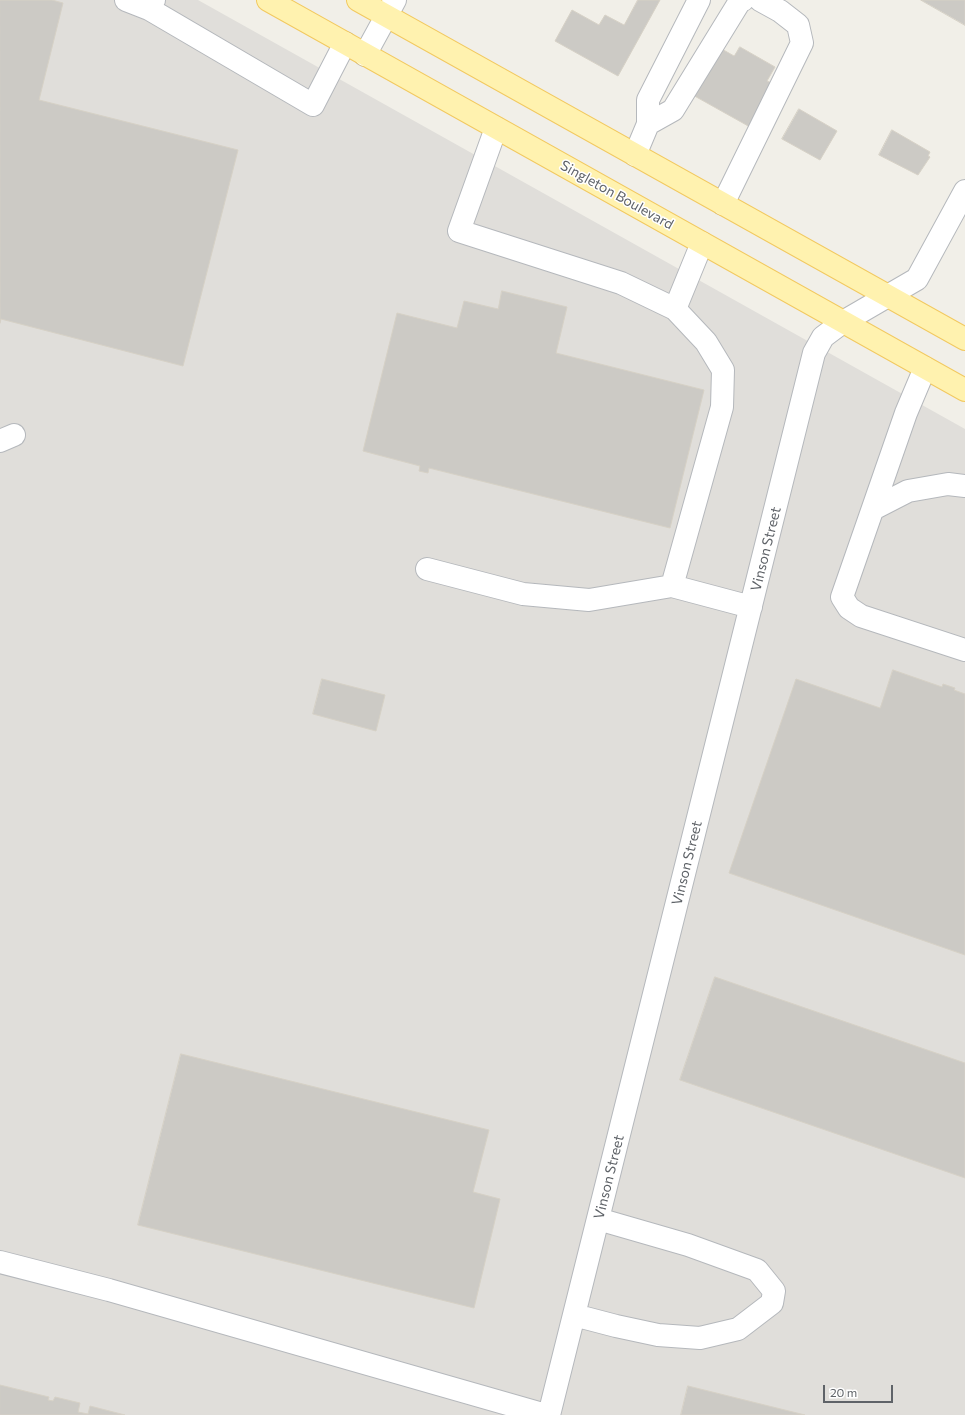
<!DOCTYPE html>
<html>
<head>
<meta charset="utf-8">
<style>
  body { margin:0 }
  #map { position:relative; width:965px; height:1415px; overflow:hidden; background:#f1efe8; font-family:Commissioner,sans-serif }
  canvas { display:block }
  .scale { position:absolute; left:823px; top:1385px; width:70px; height:18px; box-sizing:border-box; border:2px solid #5f6368; border-top:0; padding-left:5px; font-size:12px; line-height:14px; white-space:nowrap; color:#5f6368; -webkit-text-stroke:3px #fff; paint-order:stroke }
</style>
</head>
<body>
<div id="map">
<canvas width="965" height="1415"></canvas>
<div class="scale">20 m</div>
</div>
<script>
const ctx = document.querySelector('canvas').getContext('2d');
ctx.lineJoin = 'round';
function fill(path, color) { ctx.fillStyle = color; ctx.fill(path, 'evenodd'); }
function trace(path, color, width, dash) { ctx.strokeStyle = color; ctx.lineWidth = width; ctx.lineCap = dash ? 'butt' : 'round'; ctx.setLineDash(dash || []); ctx.stroke(path); }
function drawText(font, color, halo, rows, align = 'center') {
  ctx.font = font + ' Commissioner,sans-serif'; ctx.lineWidth = 3; ctx.setLineDash([]); ctx.textBaseline = 'middle'; ctx.strokeStyle = halo; ctx.fillStyle = color; for (const [text, x, y, turn = 0] of rows) {
    ctx.save(); ctx.translate(x, y); ctx.rotate((+turn || 0) * Math.PI / 180); ctx.textAlign = isNaN(turn) ? turn : align; if (halo) ctx.strokeText(text, 0, 0); ctx.fillText(text, 0, 0); ctx.restore();
  }
}
const industrial = new Path2D(`
  M 0,0 L 198,0 L 965,429 L 965,1415 L 0,1415 Z`);
const building = new Path2D(`
  M 0,0 L 52,0 L 63,3 L 39,100 L 238,150 L 183,366 L 1,319 L 0,323 Z
  M 638,0 L 660,0 L 618,76 L 555,41 L 572,10 L 599,25 L 605,15 L 624,25 Z
  M 921,0 L 965,0 L 965,25 Z
  M 740,47 L 775,67 L 767,81 L 774,84 L 750,127 L 691,94 L 720,48 L 734,56 Z
  M 799,109 L 837,131 L 820,160 L 782,139 Z
  M 892,130 L 930,152 L 928,156 L 930,157 L 918,175 L 879,155 Z
  M 502,291 L 567,307 L 556,353 L 704,390 L 670,528 L 429,468 L 428,473 L 419,471 L 420,466 L 363,451 L 397,313 L 457,328 L 464,301 L 498,309 Z
  M 893,670 L 942,687 L 943,684 L 955,688 L 954,690 L 965,694 L 965,955 L 729,873 L 796,679 L 880,708 Z
  M 322,679 L 385,695 L 376,731 L 313,714 Z
  M 715,977 L 965,1063 L 965,1178 L 680,1080 Z
  M 181,1054 L 489,1130 L 473,1192 L 500,1199 L 474,1308 L 138,1225 Z
  M 0,1385 L 49,1397 L 48,1400 L 53,1401 L 55,1397 L 80,1403 L 78,1412 L 88,1414 L 90,1406 L 125,1415 L 0,1415 Z
  M 688,1386 L 805,1415 L 681,1415 Z`);
const minor = new Path2D(`
  M 126,0 L 149,9
  M 154,0 L 149,9 L 313,105 L 345,43
  M 365,55 L 395,0
  M 648,124 L 648,100 L 699,0
  M 496,128 L 459,231 L 621,283 L 675,309 L 702,243
  M 635,155 L 648,124 L 673,110 L 740,1 L 743,0
  M 723,204 L 802,43 L 798,25 L 780,11 L 760,0
  M 925,368 L 906,413 L 842,597 L 849,608 L 861,616 L 965,650
  M 0,441 L 14,435
  M 873,509 L 908,491 L 948,484 L 965,486
  M 427,569 L 523,594 L 589,600 L 672,586 L 722,407 L 723,370 L 706,342 L 675,309
  M 672,586 L 751,607
  M 0,1262 L 109,1290 L 546,1415
  M 574,1315 L 616,1326 L 658,1335 L 700,1338 L 738,1329 L 772,1303 L 774,1291 L 757,1270 L 688,1245 L 598,1219
  M 549,1415 L 814,353 L 823,337 L 843,322 L 917,279 L 965,191`);
const major = new Path2D(`
  M 268,0 L 965,390
  M 358,0 L 965,339`);
const streetNames = [
  ["Singleton Boulevard",617,195,29],
  ["Vinson Street",766,549,-76],
  ["Vinson Street",687,863,-76],
  ["Vinson Street",609,1177,-76]
];
fill(industrial, '#e0deda');
fill(building, '#cccac5');
trace(building, '#d6d1c6', 1);
trace(minor, '#b5b8bc', 24);
trace(major, '#f2c960', 24);
trace(minor, '#fff', 22);
trace(major, '#fff2af', 22);
drawText('14px', '#5f6368', '#fff', streetNames);
</script>
</body>
</html>
